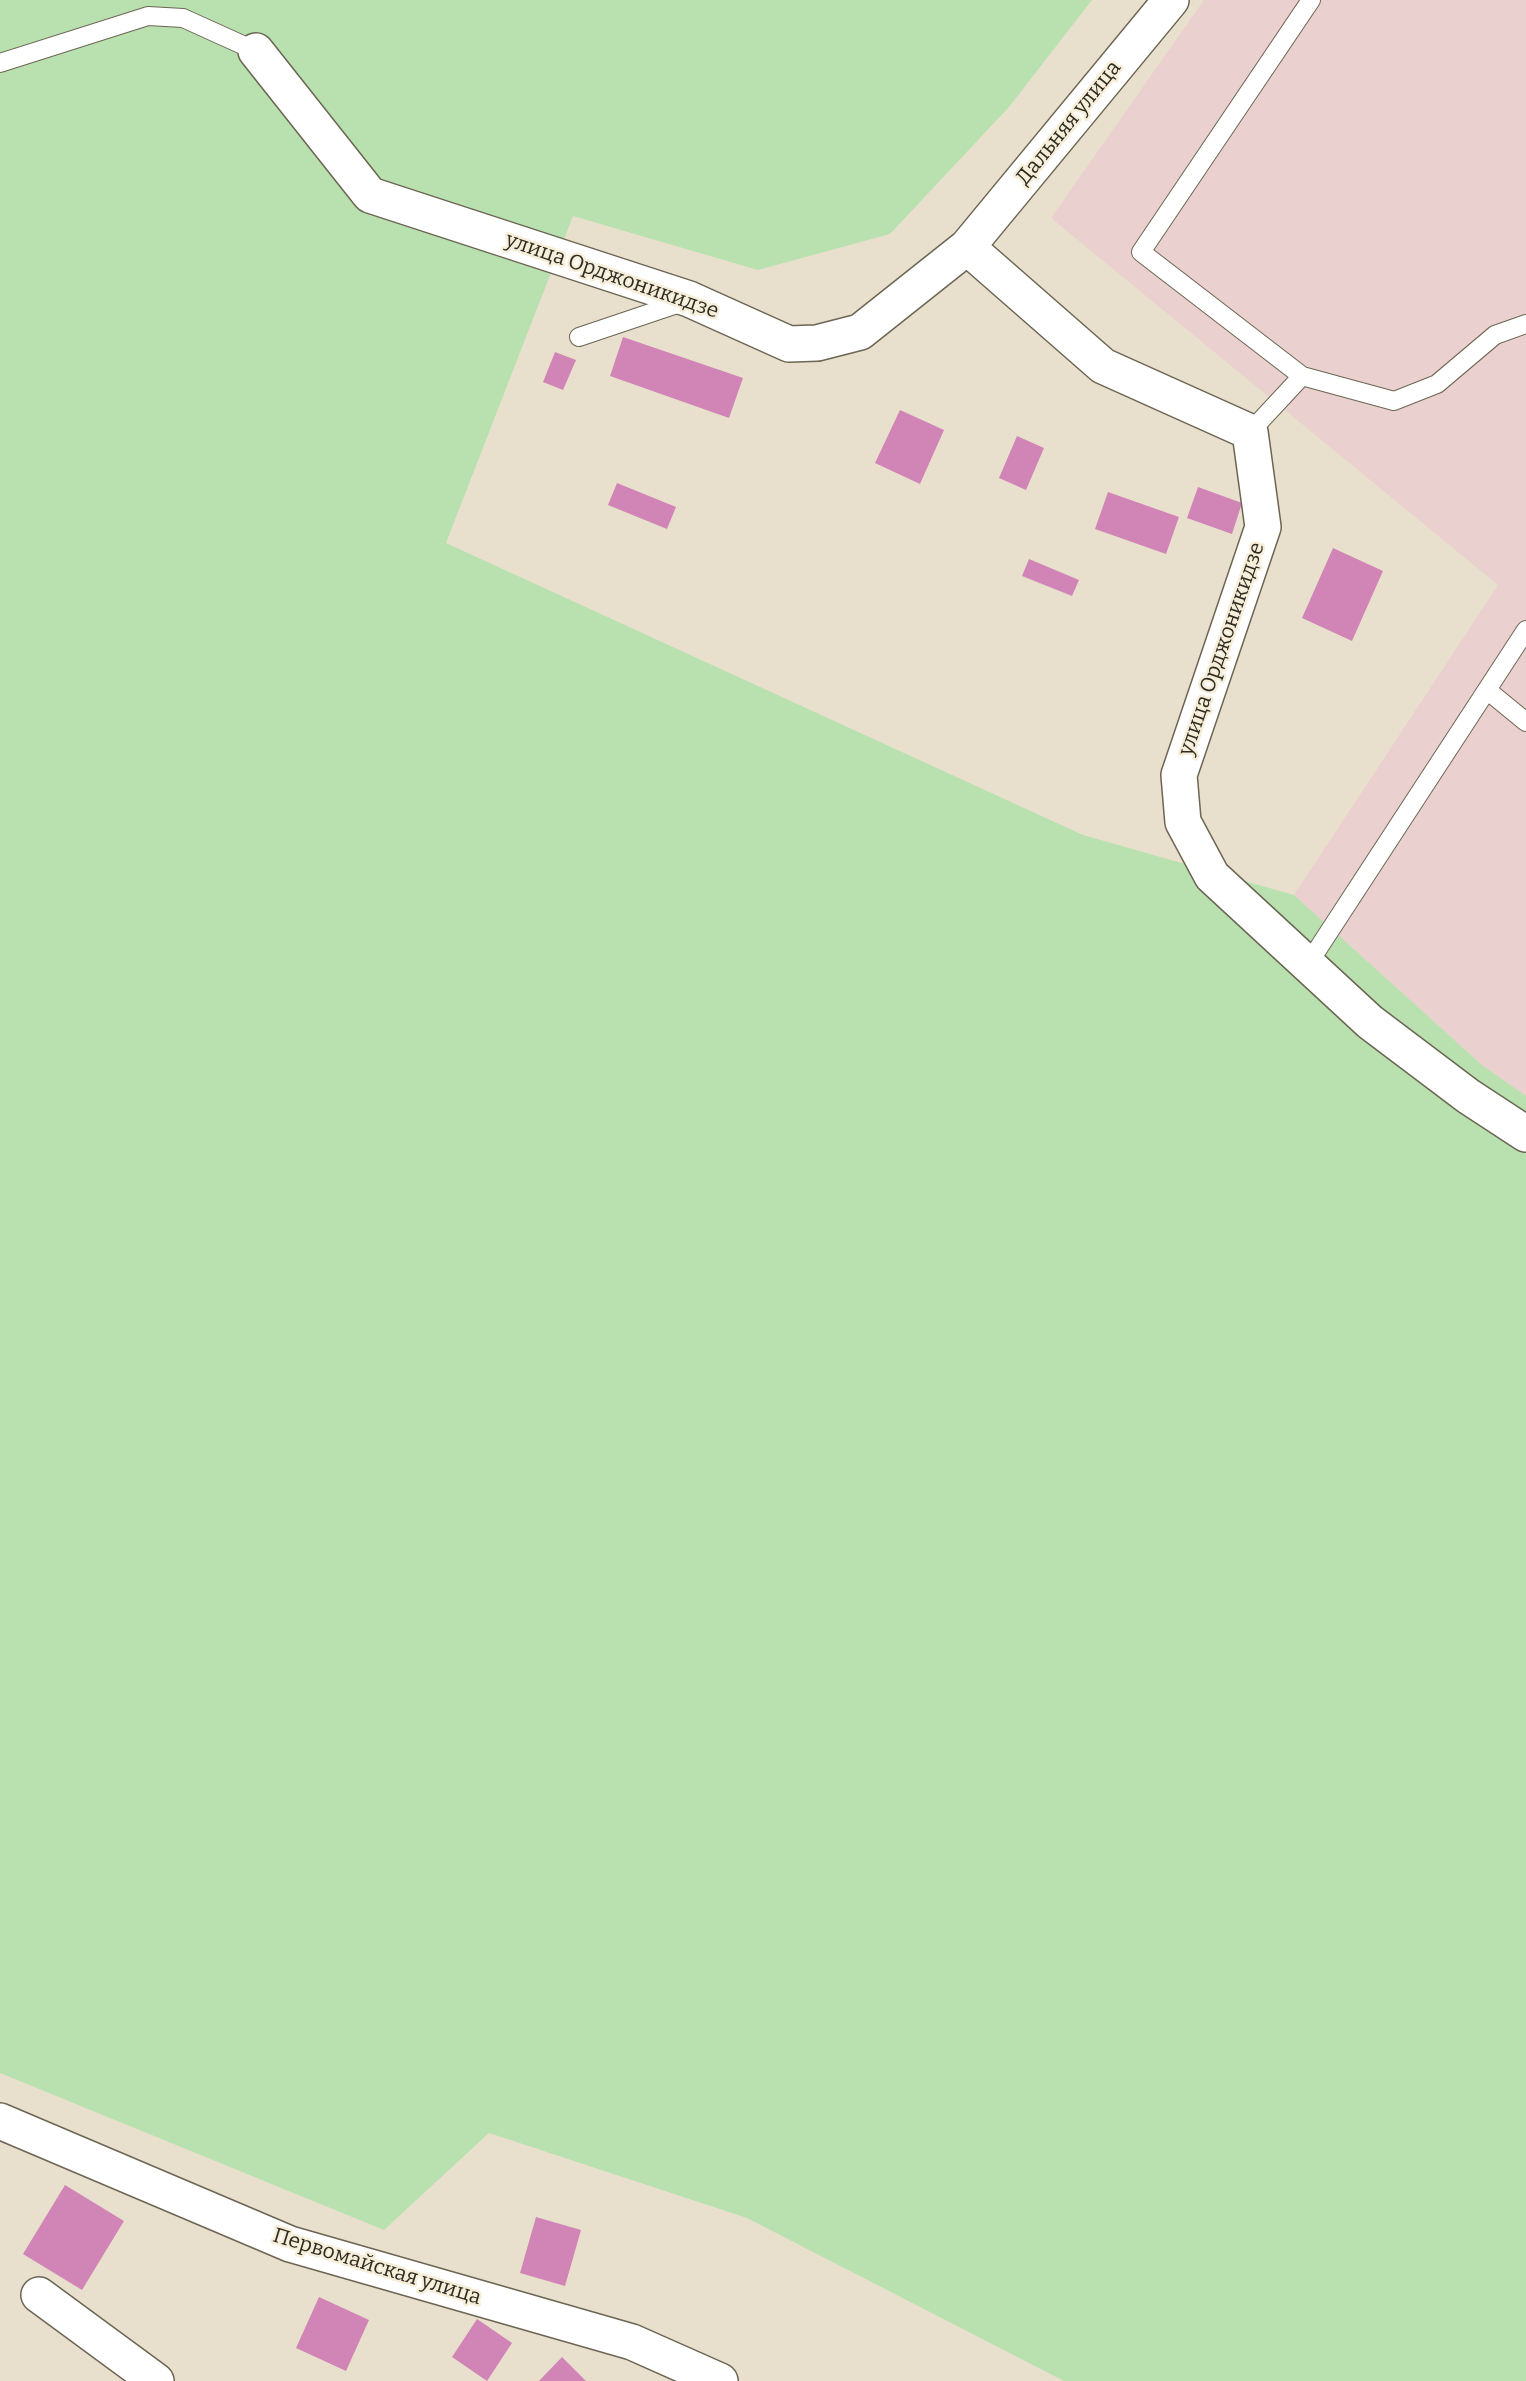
<!DOCTYPE html>
<html>
<head>
<meta charset="utf-8">
<style>
  body { margin:0 }
  canvas { display:block; background:#e8e0cc }
</style>
</head>
<body>
<canvas width="1526" height="2381"></canvas>
<script>
const ctx = document.querySelector('canvas').getContext('2d');
ctx.lineJoin = 'round';
function fill(path, color) { ctx.fillStyle = color; ctx.fill(path, 'evenodd'); }
function trace(path, color, width, dash) { ctx.strokeStyle = color; ctx.lineWidth = width; ctx.lineCap = dash ? 'butt' : 'round'; ctx.setLineDash(dash || []); ctx.stroke(path); }
function drawText(font, color, halo, rows, align = 'center') {
  ctx.font = font + ' Bitter,serif'; ctx.lineWidth = 5; ctx.setLineDash([]); ctx.textBaseline = 'middle'; ctx.strokeStyle = halo; ctx.fillStyle = color; for (const [text, x, y, turn = 0] of rows) {
    ctx.save(); ctx.translate(x, y); ctx.rotate((+turn || 0) * Math.PI / 180); ctx.textAlign = isNaN(turn) ? turn : align; if (halo) ctx.strokeText(text, 0, 0); ctx.fillText(text, 0, 0); ctx.restore();
  }
}
const industrial = new Path2D(`
  M 1204,0 L 1526,0 L 1526,1096 L 1482,1065 L 1294,895 L 1498,585 L 1051,218 Z`);
const green = new Path2D(`
  M 0,0 L 1092,0 L 1009,107 L 890,234 L 758,270 L 573,216 L 446,543 L 1083,835 L 1294,895 L 1482,1065 L 1526,1096 L 1526,2381 L 1064,2381 L 747,2218 L 489,2133 L 384,2230 L 0,2073 Z`);
const building = new Path2D(`
  M 623,337 L 743,378 L 729,418 L 610,376 Z
  M 555,352 L 576,360 L 563,390 L 543,382 Z
  M 900,410 L 944,430 L 920,484 L 875,463 Z
  M 1017,436 L 1044,448 L 1026,490 L 999,478 Z
  M 617,483 L 676,507 L 667,529 L 608,505 Z
  M 1198,487 L 1242,503 L 1232,534 L 1187,518 Z
  M 1108,492 L 1179,517 L 1166,554 L 1095,529 Z
  M 1333,548 L 1383,571 L 1352,641 L 1302,618 Z
  M 1029,559 L 1079,580 L 1072,596 L 1022,576 Z
  M 65,2185 L 124,2221 L 82,2290 L 23,2254 Z
  M 536,2217 L 581,2230 L 565,2286 L 520,2273 Z
  M 319,2297 L 369,2320 L 346,2371 L 296,2348 Z
  M 477,2319 L 512,2343 L 487,2381 L 452,2357 Z
  M 562,2357 L 586,2381 L 539,2381 Z`);
const service = new Path2D(`
  M 1311,0 L 1141,252 L 1302,376 L 1394,401 L 1437,384 L 1495,335 L 1526,324
  M 0,63 L 148,16 L 183,18 L 256,51
  M 579,337 L 683,302
  M 1250,432 L 1302,376
  M 1487,690 L 1526,722
  M 1308,964 L 1526,630`);
const minor = new Path2D(`
  M 256,51 L 370,195 L 689,299 L 789,344 L 817,343 L 860,332 L 967,247 L 1103,366 L 1250,432 L 1263,527 L 1179,775 L 1183,822 L 1212,876 L 1370,1022 L 1468,1096 L 1526,1134
  M 967,247 L 1171,0
  M 0,2121 L 290,2244 L 632,2342 L 720,2381
  M 39,2295 L 156,2381`);
const streetNames = [
  ["Дальняя улица",1069,123,-51],
  ["улица Орджоникидзе",612,276,19],
  ["улица Орджоникидзе",1222,649,-71],
  ["Первомайская улица",377,2267,17]
];
fill(industrial, '#ead0ce');
fill(green, '#b9e1b0');
fill(building, '#d185b6');
trace(service, '#6c6553', 20);
trace(minor, '#6c6553', 38);
trace(service, '#fff', 18);
trace(minor, '#fff', 35);
drawText('21px', '#2e2b23', '#f6eed9', streetNames);
</script>
</body>
</html>
